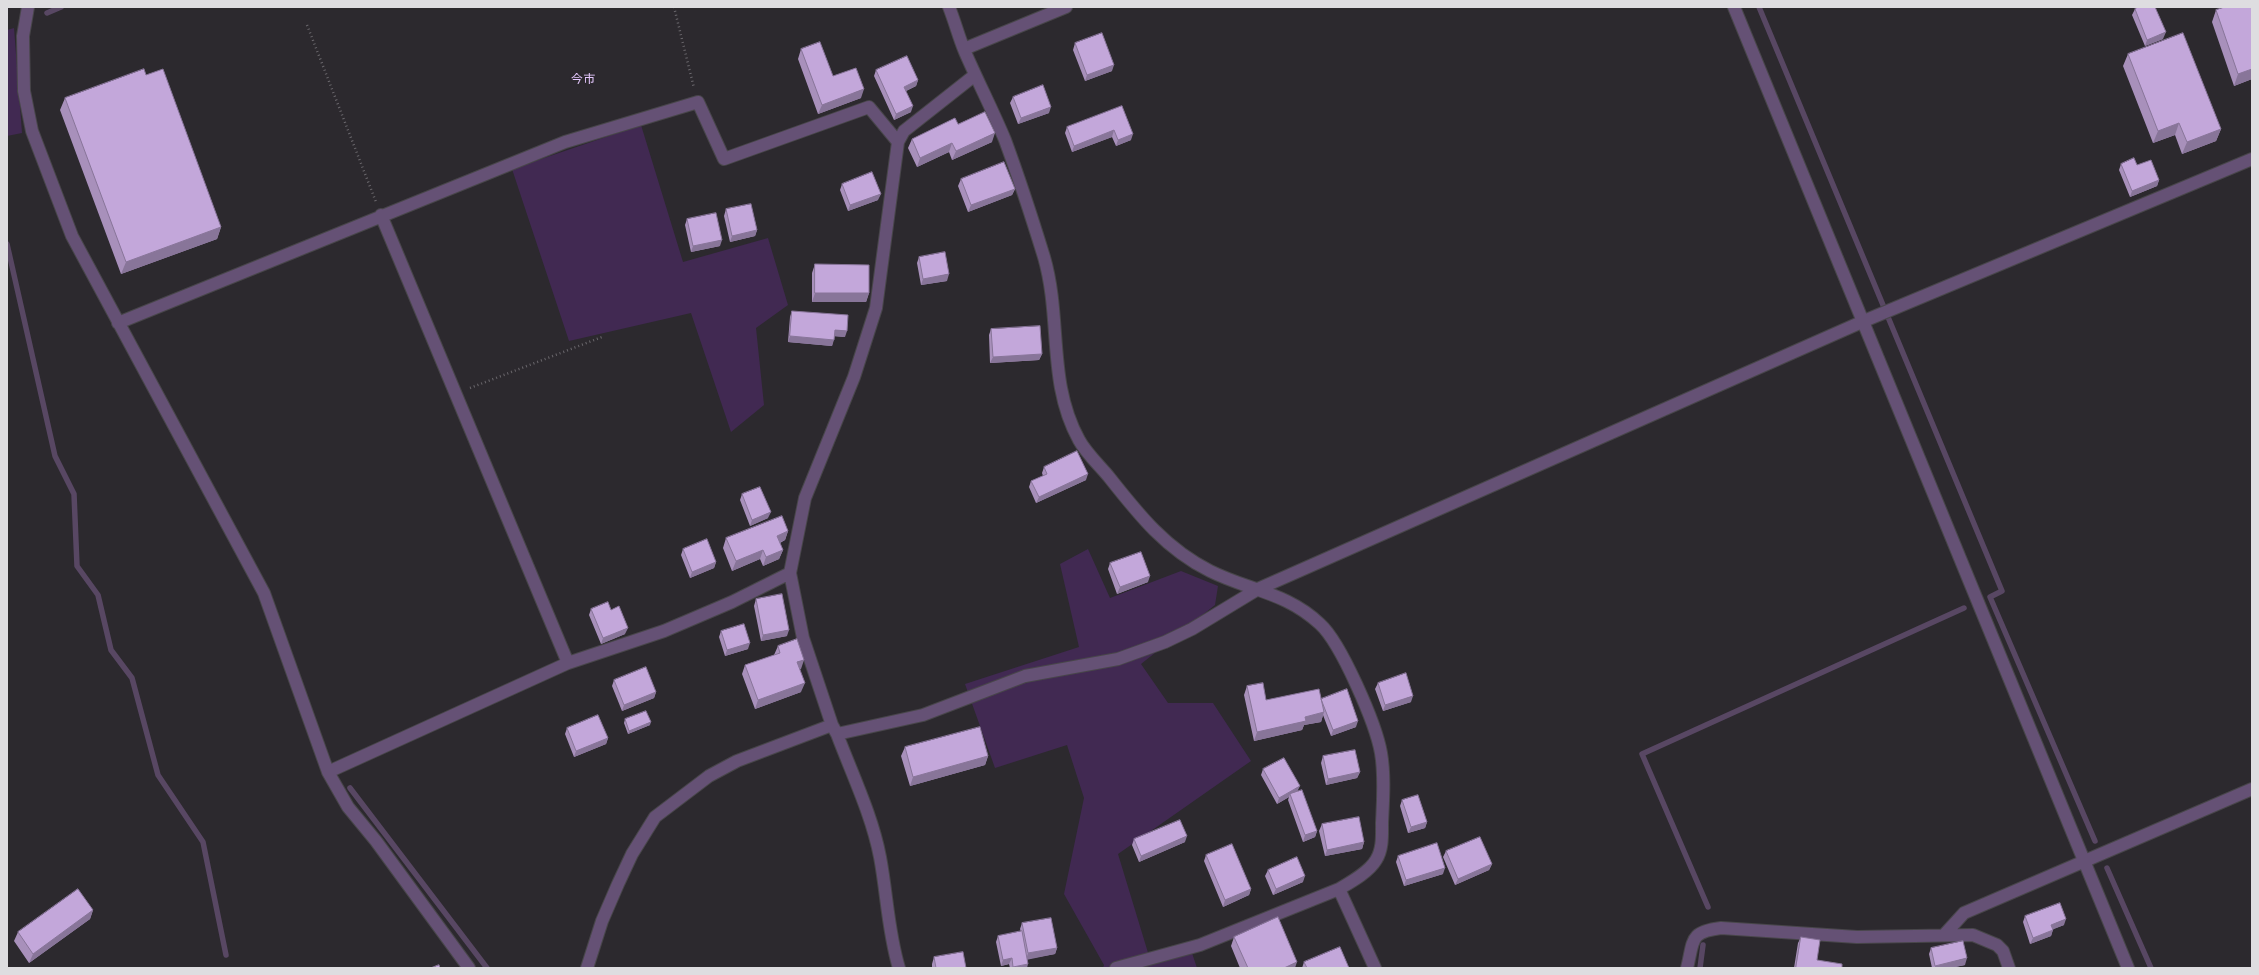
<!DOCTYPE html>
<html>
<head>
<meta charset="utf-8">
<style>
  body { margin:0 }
  #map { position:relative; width:2259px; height:975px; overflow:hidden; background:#2c292e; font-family:Commissioner,sans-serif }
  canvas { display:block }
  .frame { position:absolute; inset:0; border:8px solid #dedde0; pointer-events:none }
</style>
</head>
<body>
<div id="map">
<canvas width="2259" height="975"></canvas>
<div class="frame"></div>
</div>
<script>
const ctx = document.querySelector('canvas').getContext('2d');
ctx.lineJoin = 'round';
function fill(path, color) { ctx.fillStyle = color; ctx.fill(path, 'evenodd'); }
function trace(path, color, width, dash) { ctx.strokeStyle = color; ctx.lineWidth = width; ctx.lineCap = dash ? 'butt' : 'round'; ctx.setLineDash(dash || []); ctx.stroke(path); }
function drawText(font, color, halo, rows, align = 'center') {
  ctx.font = font + ' Commissioner,"Noto Sans JP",sans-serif'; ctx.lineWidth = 4; ctx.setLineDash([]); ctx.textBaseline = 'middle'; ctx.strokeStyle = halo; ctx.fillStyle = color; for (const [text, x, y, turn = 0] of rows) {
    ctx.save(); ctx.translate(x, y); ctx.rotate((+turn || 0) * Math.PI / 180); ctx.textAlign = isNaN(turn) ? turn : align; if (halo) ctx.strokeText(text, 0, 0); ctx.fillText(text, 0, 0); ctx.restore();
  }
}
const green = new Path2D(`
  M 14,28 L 22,133 L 7,136 L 7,30 Z
  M 641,125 L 683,262 L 768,238 L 788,305 L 756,328 L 764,405 L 731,432 L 691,313 L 569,341 L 512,169 Z
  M 1088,549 L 1110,598 L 1181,571 L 1218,586 L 1215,605 L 1141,664 L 1168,703 L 1213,703 L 1251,761 L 1118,854 L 1149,956 L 1190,947 L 1197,968 L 1103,968 L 1104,965 L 1064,894 L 1084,798 L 1067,745 L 995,768 L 965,684 L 1079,647 L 1060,564 Z`);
const stream = new Path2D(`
  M 1759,7 L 2002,591 L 1990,597 L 2095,841
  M 47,13 L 61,7
  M 7,244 L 55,456 L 74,494 L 77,566 L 98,595 L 111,650 L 132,678 L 158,775 L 203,842 L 226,955
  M 350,788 L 487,968
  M 2107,868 L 2151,968
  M 1708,907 L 1642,754 L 1964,608
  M 1700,968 L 1703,945`);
const path = new Path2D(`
  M 674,7 L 694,88
  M 307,25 L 376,202
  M 470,388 L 602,337`);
const street = new Path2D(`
  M 28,7 L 23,36 L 24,91 L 32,131 L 72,236 L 264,593 L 328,772 L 348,807 L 376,841 L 469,968
  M 949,7 C 955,22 959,38 965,52 C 978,82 993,111 1005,140 C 1019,178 1032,218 1044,257 C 1062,319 1047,382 1079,440 C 1086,453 1099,465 1109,477 C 1139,515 1166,549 1210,571 C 1250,591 1286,592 1320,624 C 1341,643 1376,724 1381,753 C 1385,776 1383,801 1382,823 C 1382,835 1383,849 1376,860 C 1369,872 1351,882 1339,889 L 1375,968
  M 1734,7 L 2128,968
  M 964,49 L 1066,7
  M 381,215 L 568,663
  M 118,323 L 565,142 L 698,102 L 724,159 L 869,107 L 898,142
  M 837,734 L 923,715 L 1025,676 L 1118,659 L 1165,642 L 1192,629 L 1258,589 L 1864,321 L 2252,159
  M 328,772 L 568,663 L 664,631 L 732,602 L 790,573
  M 1944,935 L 1964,913 L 2252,789
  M 587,968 L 602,921 L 618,884 L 632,854 L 655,817 L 709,776 L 737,761 L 832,725
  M 899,968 C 888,932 887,894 880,857 C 872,815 852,774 837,734 L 832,725 L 803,638 L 790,573 L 805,498 L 854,377 L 876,308 L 898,142 L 904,131 L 975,75
  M 1116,968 L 1200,945 L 1339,889
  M 1687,968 C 1694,940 1689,932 1721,928 L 1857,937 L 1973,935 L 1997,945 L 2003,951 L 2009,968`);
const wall = new Path2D(`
  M 2252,7 L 2252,79 L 2234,86 L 2212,22 L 2216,10 Z
  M 2135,9 L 2163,39 L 2145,46 L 2132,15 Z
  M 1075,43 L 1112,71 L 1085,81 L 1073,50 Z
  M 801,49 L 833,76 L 861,98 L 818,114 L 798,59 Z
  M 2128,54 L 2221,129 L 2216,141 L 2182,154 L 2175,135 L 2153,143 L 2123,66 Z
  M 876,70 L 918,80 L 916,86 L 906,91 L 911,112 L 894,120 L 874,76 Z
  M 146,75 L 221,227 L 217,239 L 121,274 L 60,110 L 65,98 Z
  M 1013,97 L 1049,113 L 1018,124 L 1010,103 Z
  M 1122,106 L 1131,140 L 1116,146 L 1112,137 L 1072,152 L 1065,133 L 1067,127 Z
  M 958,124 L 992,142 L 952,160 L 949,152 L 917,167 L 908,148 L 912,139 Z
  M 2121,164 L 2137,165 L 2159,180 L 2157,186 L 2130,197 L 2119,170 Z
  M 961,179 L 1015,189 L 1012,195 L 968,212 L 958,186 Z
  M 842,184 L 878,200 L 848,211 L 840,190 Z
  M 726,209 L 757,230 L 755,236 L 730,242 L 724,216 Z
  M 687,219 L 720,246 L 691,252 L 685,225 Z
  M 919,257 L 947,281 L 921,285 L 917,263 Z
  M 815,264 L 869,293 L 866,302 L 812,302 L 812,273 Z
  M 792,311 L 845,337 L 834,336 L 832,346 L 788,342 L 790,317 Z
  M 991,329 L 1042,354 L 1039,360 L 990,363 L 989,335 Z
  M 1044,467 L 1086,480 L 1036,503 L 1029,487 L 1031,481 L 1043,476 L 1042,473 Z
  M 742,494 L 768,518 L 750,526 L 740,500 Z
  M 788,531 L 785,540 L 780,543 L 783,550 L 779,559 L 763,566 L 760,559 L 732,571 L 723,548 L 726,538 Z
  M 683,549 L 716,562 L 714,568 L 690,578 L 681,555 Z
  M 1110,563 L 1148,582 L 1117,594 L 1108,569 Z
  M 756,599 L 787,636 L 761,641 L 754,606 Z
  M 591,609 L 611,610 L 625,634 L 601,644 L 589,615 Z
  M 721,631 L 748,649 L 725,656 L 719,637 Z
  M 778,646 L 801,669 L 800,669 L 801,692 L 755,709 L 742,674 L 745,665 L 774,655 Z
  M 614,680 L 656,692 L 654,698 L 622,711 L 612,686 Z
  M 1378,683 L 1411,702 L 1383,711 L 1375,689 Z
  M 1247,686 L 1266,700 L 1321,699 L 1356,727 L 1331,736 L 1323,715 L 1321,722 L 1304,725 L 1302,730 L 1254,741 L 1244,695 Z
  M 625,719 L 650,725 L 628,734 L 624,723 Z
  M 567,728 L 608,738 L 606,744 L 574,757 L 565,734 Z
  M 905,747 L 988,756 L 985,765 L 910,786 L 901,756 Z
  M 1323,756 L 1360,772 L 1357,778 L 1326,785 L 1321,763 Z
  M 1263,769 L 1298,791 L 1317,831 L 1315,837 L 1303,842 L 1288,800 L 1289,797 L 1277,804 L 1261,775 Z
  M 1402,800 L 1427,822 L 1425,828 L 1408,833 L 1400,806 Z
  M 1322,824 L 1364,842 L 1362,849 L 1325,856 L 1319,831 Z
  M 1134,839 L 1185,842 L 1139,862 L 1132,845 Z
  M 1446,851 L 1492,864 L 1489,870 L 1455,885 L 1443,857 Z
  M 1206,855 L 1251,889 L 1249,895 L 1223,907 L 1204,861 Z
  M 1398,856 L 1443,874 L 1404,886 L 1396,862 Z
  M 1268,870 L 1303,882 L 1273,895 L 1265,876 Z
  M 93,910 L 90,919 L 29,963 L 14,941 L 18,932 Z
  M 2025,916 L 2064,925 L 2053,929 L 2051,936 L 2030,944 L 2023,922 Z
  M 1022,923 L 1057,948 L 1055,954 L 1027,959 L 1027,968 L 1010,968 L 1009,964 L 1001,966 L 996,942 L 998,936 L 1021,932 L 1020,929 Z
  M 1234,937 L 1295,968 L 1240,968 L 1231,946 Z
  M 1801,937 L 1817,960 L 1842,968 L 1794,968 L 1798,943 Z
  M 1931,948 L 1965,965 L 1950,968 L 1932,968 L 1929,954 Z
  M 934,957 L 966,968 L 932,968 L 932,964 Z
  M 1304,962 L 1349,968 L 1302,968 Z`);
const shadedWall = new Path2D(`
  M 2166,32 L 2163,39 L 2145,46 L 2147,40 Z
  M 1114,65 L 1112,71 L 1085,81 L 1087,75 Z
  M 2252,69 L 2252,79 L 2234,86 L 2238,74 Z
  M 918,80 L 916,86 L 902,93 L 904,87 Z
  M 864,89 L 861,98 L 818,114 L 822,105 Z
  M 913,106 L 911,112 L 894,120 L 896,114 Z
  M 1051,107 L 1049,113 L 1018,124 L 1021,118 Z
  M 2179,123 L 2175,135 L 2153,143 L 2158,131 Z
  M 2221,129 L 2216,141 L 2182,154 L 2187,142 Z
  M 1114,130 L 1112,137 L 1072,152 L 1074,146 Z
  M 995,133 L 992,142 L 952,160 L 956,151 Z
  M 1133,134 L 1131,140 L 1116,146 L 1118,140 Z
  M 952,143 L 949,152 L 917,167 L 920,158 Z
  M 2159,180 L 2157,186 L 2130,197 L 2132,191 Z
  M 1015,189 L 1012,195 L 968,212 L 971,205 Z
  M 881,194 L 878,200 L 848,211 L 850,205 Z
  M 221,227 L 217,239 L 121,274 L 126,262 Z
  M 757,230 L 755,236 L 730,242 L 732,236 Z
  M 722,240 L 720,246 L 691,252 L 693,246 Z
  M 949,274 L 947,281 L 921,285 L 923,279 Z
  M 815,293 L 869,293 L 866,302 L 812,302 Z
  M 835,330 L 847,331 L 845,337 L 832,336 Z
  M 790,336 L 834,340 L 832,346 L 788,342 Z
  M 1042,354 L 1039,360 L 990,363 L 993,357 Z
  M 1088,474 L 1086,480 L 1036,503 L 1039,497 Z
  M 771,512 L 768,518 L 750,526 L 752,520 Z
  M 788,531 L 785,540 L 774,545 L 777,536 Z
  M 763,550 L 760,559 L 732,571 L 736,561 Z
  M 783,550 L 779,559 L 763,566 L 766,557 Z
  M 716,562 L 714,568 L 690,578 L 692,572 Z
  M 1150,576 L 1148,582 L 1117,594 L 1120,587 Z
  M 628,628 L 625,634 L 601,644 L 603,638 Z
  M 789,630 L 787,636 L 761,641 L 763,635 Z
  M 750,643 L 748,649 L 725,656 L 727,650 Z
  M 804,660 L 801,669 L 794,671 L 797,662 Z
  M 805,683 L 801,692 L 755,709 L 758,700 Z
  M 656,692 L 654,698 L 622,711 L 624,705 Z
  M 1413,696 L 1411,702 L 1383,711 L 1385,705 Z
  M 1324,712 L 1321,722 L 1304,725 L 1302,730 L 1254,741 L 1257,732 L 1305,717 Z
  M 1358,721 L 1356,727 L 1331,736 L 1333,730 Z
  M 651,722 L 650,725 L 628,734 L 629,731 Z
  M 608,738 L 606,744 L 574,757 L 576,751 Z
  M 988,756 L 985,765 L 910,786 L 913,777 Z
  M 1360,772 L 1357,778 L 1326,785 L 1328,779 Z
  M 1300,786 L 1297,792 L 1290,794 L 1289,797 L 1277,804 L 1279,798 Z
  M 1427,822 L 1425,828 L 1408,833 L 1411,827 Z
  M 1317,831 L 1315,837 L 1303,842 L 1305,835 Z
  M 1187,836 L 1185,842 L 1139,862 L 1141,856 Z
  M 1364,842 L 1362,849 L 1325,856 L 1327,850 Z
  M 1492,864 L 1489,870 L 1455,885 L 1458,879 Z
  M 1445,868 L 1443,874 L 1404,886 L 1406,880 Z
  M 1305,876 L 1303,882 L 1273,895 L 1276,889 Z
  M 1251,889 L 1249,895 L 1223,907 L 1225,900 Z
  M 93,910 L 90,919 L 29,963 L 33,954 Z
  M 2066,919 L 2064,925 L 2049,931 L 2051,925 Z
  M 2053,930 L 2051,936 L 2030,944 L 2033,938 Z
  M 1057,948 L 1055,954 L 1026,960 L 1028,953 Z
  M 1012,958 L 1009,964 L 1001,966 L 1003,960 Z
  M 1967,958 L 1965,965 L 1950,968 L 1935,968 L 1935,966 Z
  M 1297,962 L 1295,968 L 1284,968 Z
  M 1028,964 L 1027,968 L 1013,968 L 1013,967 Z`);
const building = new Path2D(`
  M 2138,7 L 2155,7 L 2166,32 L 2147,40 L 2135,9 Z
  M 2225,7 L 2252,7 L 2252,69 L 2238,74 L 2216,10 Z
  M 1102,33 L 1114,65 L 1087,75 L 1075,43 Z
  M 2183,33 L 2221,129 L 2187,142 L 2179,123 L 2158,131 L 2128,54 Z
  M 820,42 L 833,76 L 856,68 L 864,89 L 822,105 L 801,49 Z
  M 907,56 L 918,80 L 904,87 L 913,106 L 896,114 L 876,70 Z
  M 144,69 L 146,75 L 163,69 L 221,227 L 126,262 L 65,98 Z
  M 1043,85 L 1051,107 L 1021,118 L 1013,97 Z
  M 1122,106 L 1133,134 L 1118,140 L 1114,130 L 1074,146 L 1067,127 Z
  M 985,112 L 995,133 L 956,151 L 952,143 L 920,158 L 912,139 L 955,118 L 958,124 Z
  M 2134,158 L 2137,165 L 2151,160 L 2159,180 L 2132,191 L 2121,164 Z
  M 1004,162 L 1015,189 L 971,205 L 961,179 Z
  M 872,172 L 881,194 L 850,205 L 842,184 Z
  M 751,204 L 757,230 L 732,236 L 726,209 Z
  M 716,213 L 722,240 L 693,246 L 687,219 Z
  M 945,252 L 949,274 L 923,279 L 919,257 Z
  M 815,264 L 869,265 L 869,293 L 815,293 Z
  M 792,311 L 848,315 L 847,331 L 835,330 L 834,340 L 790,336 Z
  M 1040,326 L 1042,354 L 993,357 L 991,329 Z
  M 1077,451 L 1088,474 L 1039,497 L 1031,481 L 1047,474 L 1044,467 Z
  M 760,487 L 771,512 L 752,520 L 742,494 Z
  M 782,516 L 788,531 L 777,536 L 783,550 L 766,557 L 763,550 L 736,561 L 726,538 Z
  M 707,539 L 716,562 L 692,572 L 683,549 Z
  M 1141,552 L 1150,576 L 1120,587 L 1110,563 Z
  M 782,594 L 789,630 L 763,635 L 756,599 Z
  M 608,602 L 611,610 L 619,606 L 628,628 L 603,638 L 591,609 Z
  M 744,624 L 750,643 L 727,650 L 721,631 Z
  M 797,639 L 804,660 L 797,662 L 805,683 L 758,700 L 745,665 L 780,653 L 778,646 Z
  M 646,667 L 656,692 L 624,705 L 614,680 Z
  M 1406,673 L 1413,696 L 1385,705 L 1378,683 Z
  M 1263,683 L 1266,700 L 1319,689 L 1324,712 L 1305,717 L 1306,721 L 1257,732 L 1247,686 Z
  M 1347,689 L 1358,721 L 1333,730 L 1321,699 Z
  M 646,711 L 651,722 L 629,731 L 625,719 Z
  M 598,715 L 608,738 L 576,751 L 567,728 Z
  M 980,727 L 988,756 L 913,777 L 905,747 Z
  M 1355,750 L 1360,772 L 1328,779 L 1323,756 Z
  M 1284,758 L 1300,786 L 1279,798 L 1263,769 Z
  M 1302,790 L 1317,831 L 1305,835 L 1290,794 Z
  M 1418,795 L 1427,822 L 1411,827 L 1402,800 Z
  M 1359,817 L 1364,842 L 1327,850 L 1322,824 Z
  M 1180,820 L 1187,836 L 1141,856 L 1134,839 Z
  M 1480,837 L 1492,864 L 1458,879 L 1446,851 Z
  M 1437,843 L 1445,868 L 1406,880 L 1398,856 Z
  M 1232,844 L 1251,889 L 1225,900 L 1206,855 Z
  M 1297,857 L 1305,876 L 1276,889 L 1268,870 Z
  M 78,889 L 93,910 L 33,954 L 18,932 Z
  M 2060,903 L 2066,919 L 2051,925 L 2053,930 L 2033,938 L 2025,916 Z
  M 1278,917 L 1297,962 L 1284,968 L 1248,968 L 1234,937 Z
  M 1051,918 L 1057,948 L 1028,953 L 1022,923 Z
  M 1022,931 L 1028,964 L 1013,967 L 1012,958 L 1003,960 L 998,936 Z
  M 1801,937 L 1820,940 L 1817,960 L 1842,964 L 1842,968 L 1796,968 Z
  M 1963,941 L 1967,958 L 1935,966 L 1931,948 Z
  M 1340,947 L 1349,968 L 1307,968 L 1304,962 Z
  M 963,952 L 966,968 L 936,968 L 934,957 Z
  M 439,965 L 440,968 L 431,968 Z`);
const neighbourhoodNames = [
  ["今市",583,79]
];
fill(green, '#412952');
trace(stream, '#584763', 5.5);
trace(street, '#48464a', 14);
trace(path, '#6a676c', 2.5, [1, 3]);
trace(street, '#655175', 12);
fill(wall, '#a890bb');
fill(shadedWall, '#887599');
fill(building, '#c3a7da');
trace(building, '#887599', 1);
drawText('12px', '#e6c8ff', '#2c292e', neighbourhoodNames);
</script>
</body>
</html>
